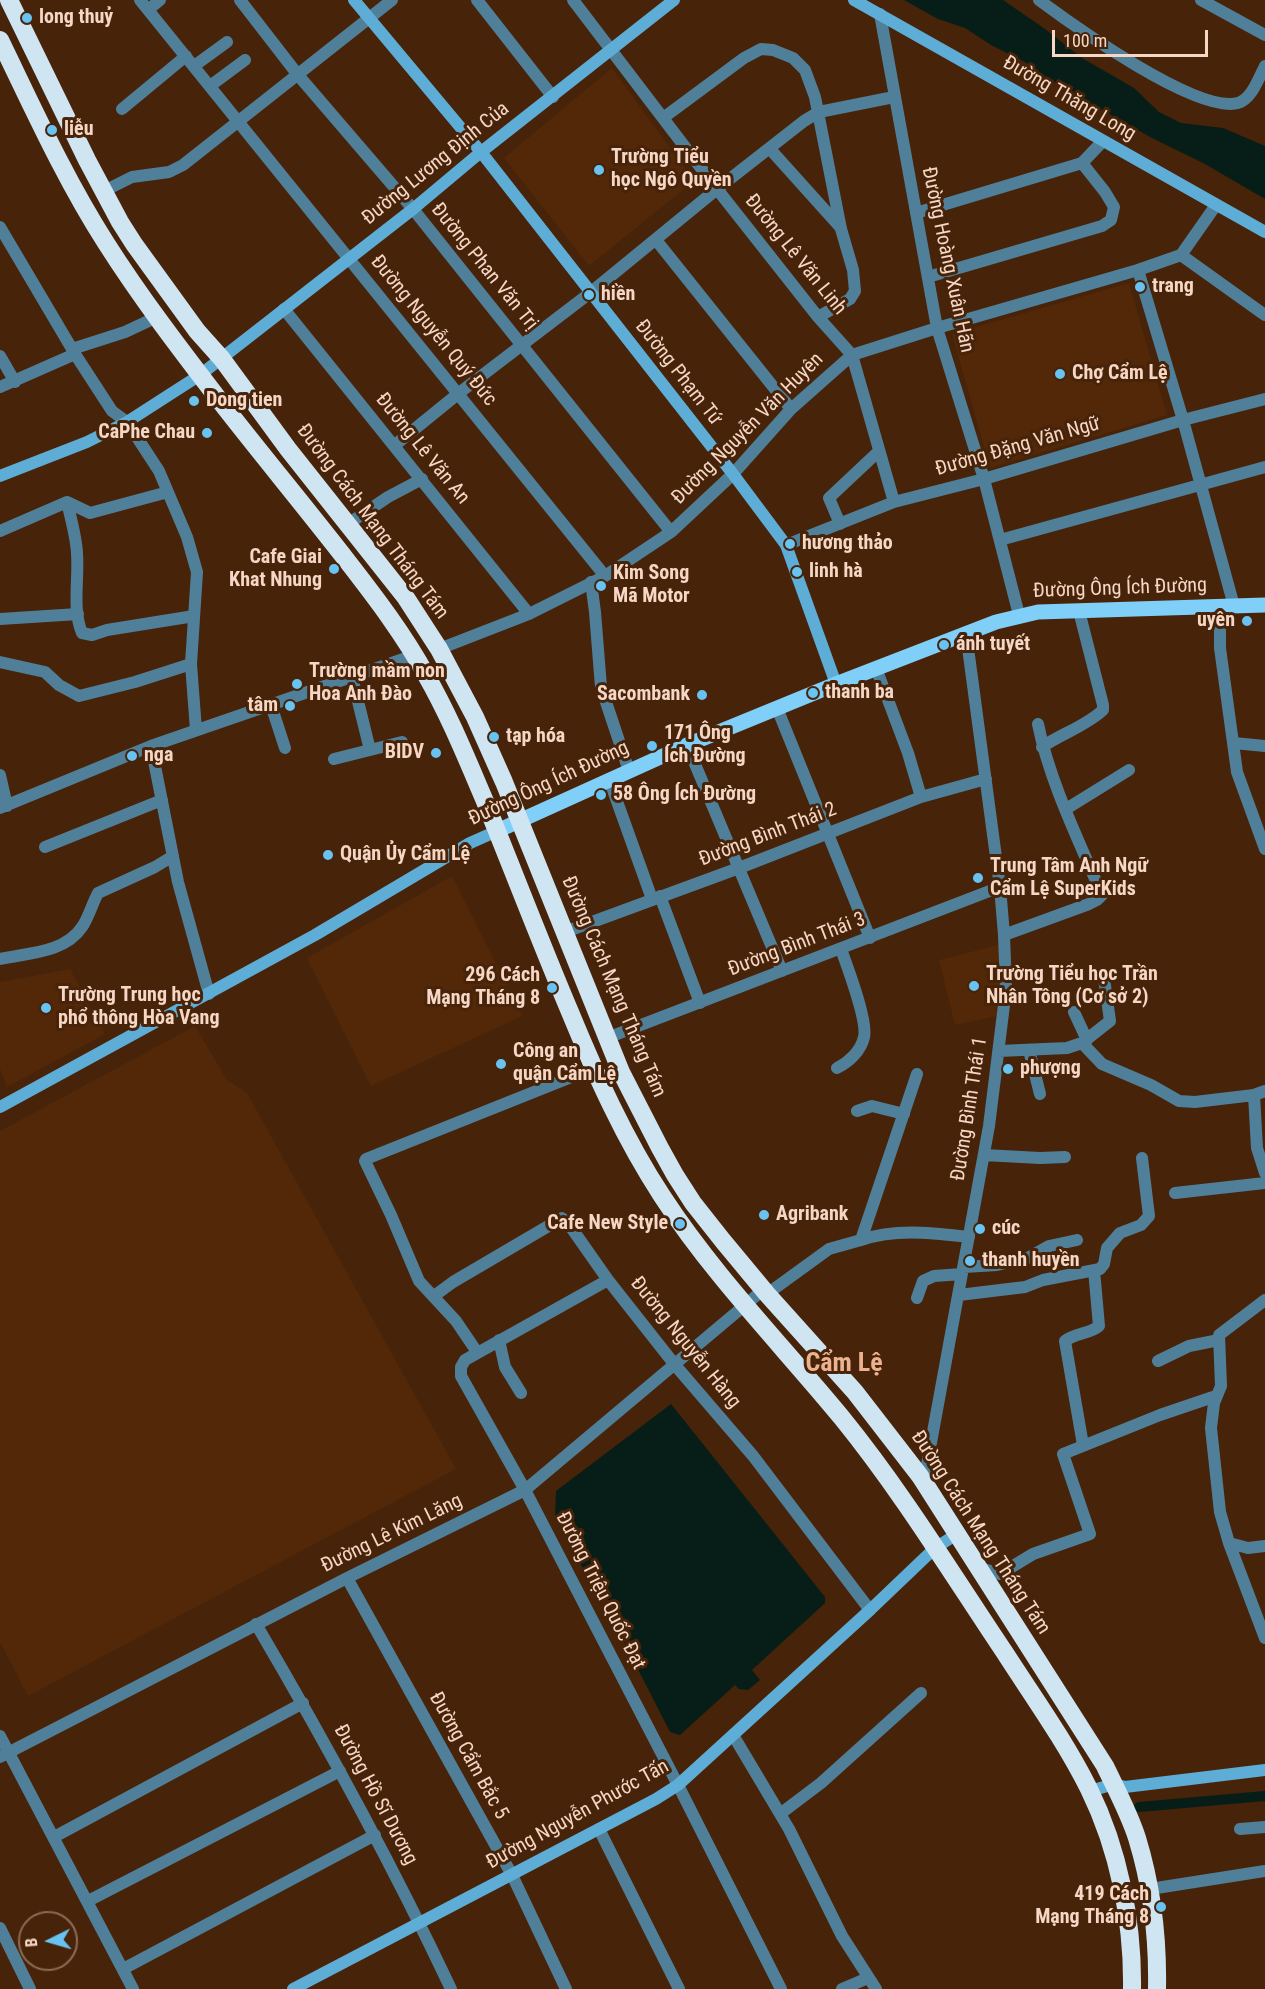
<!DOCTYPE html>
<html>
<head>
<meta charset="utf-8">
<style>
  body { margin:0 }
  #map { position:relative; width:1265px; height:1989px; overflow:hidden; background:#472309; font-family:"Roboto Condensed",sans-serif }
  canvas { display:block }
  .north { position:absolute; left:18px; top:1911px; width:60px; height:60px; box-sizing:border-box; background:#472309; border:2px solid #8d6b54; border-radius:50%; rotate:265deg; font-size:16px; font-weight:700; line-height:24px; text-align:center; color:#f6d7c5 }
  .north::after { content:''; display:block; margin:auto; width:21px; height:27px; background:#69c3f1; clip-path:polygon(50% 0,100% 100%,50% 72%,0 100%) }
  .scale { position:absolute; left:1052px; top:30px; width:156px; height:27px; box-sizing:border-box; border:3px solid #f6d7c5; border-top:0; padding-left:8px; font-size:18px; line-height:21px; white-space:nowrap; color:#f6d7c5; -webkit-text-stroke:4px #472309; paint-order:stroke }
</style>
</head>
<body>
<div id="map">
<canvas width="1265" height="1989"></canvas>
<div class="north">B</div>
<div class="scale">100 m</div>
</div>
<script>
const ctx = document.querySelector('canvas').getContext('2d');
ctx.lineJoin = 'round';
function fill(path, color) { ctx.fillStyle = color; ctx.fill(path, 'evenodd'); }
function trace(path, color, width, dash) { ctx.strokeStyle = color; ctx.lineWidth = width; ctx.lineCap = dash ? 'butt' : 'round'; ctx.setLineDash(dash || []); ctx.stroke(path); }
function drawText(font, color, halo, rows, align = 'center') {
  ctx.font = font + ' "Roboto Condensed",sans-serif'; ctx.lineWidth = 6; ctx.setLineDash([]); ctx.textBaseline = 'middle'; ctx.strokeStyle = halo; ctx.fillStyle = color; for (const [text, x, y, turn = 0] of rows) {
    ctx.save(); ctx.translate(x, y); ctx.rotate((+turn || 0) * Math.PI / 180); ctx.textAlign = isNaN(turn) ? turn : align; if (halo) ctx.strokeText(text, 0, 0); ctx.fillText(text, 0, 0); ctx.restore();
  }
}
const built = new Path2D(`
  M 612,68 L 694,181 L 589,266 L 504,158 Z
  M 1129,283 L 1167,415 L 990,468 L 952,334 Z
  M 452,876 L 522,1016 L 371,1086 L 307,958 Z
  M 998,945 L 1003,958 L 1002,1015 L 955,1025 L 939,960 Z
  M 70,969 L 105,1034 L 7,1087 L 0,1069 L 0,982 Z
  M 195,1026 L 227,1080 L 247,1093 L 456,1469 L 28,1696 L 0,1642 L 0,1131 Z`);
const water = new Path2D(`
  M 904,0 L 1003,0 L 1045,29 L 1082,58 L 1134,88 L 1159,112 L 1181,123 L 1223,128 L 1265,146 L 1265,199 L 1205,164 L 1152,138 L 1054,83 L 1025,62 L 991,45 L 965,28 L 938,19 Z
  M 671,1404 L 825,1597 L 825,1603 L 752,1670 L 760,1680 L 748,1690 L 739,1689 L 735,1685 L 680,1735 L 670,1732 L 622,1638 L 623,1626 L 620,1612 L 613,1602 L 597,1595 L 555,1516 L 556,1491 Z`);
const canal = new Path2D(`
  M 1139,1807 L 1265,1796`);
const street = new Path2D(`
  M 140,0 L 605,576
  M 240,0 L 298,75 L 413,209 L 671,532
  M 477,0 L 553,97
  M 573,0 L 717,189 L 818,317 L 852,355 L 894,502
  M 1039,0 C 1074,26 1197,114 1238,103 C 1252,99 1259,77 1265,66
  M 1201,0 L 1265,35
  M 148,10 L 160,0
  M 880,14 L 937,328 L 984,479 L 1019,615
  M 194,66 L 227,42
  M 210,86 L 245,60
  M 122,109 L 186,56
  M 663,118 L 744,58 L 761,49 L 773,50 L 793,58 L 805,70 L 815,97 L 841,229 L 853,270 L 855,291 L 850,299 L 818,317
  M 770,149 L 841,228
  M 104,191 L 132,177 L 169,172 L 183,165 L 392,0
  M 916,213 L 1082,163 L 1103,141
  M 0,227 L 75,354 L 112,411 L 127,422 L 159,471 L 187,537 L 197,572 L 191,664 L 196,730
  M 656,240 L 791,409
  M 1181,255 L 1265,315
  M 1138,270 L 1183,420 L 1234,606
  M 928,277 L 1102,226 L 1111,220 L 1114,207 L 1105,192 L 1082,163
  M 284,309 L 529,614
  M 72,349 L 125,332 L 157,317
  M 0,356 L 15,382
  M 0,387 L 75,354
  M 395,445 L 459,393 L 590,293 L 717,189 L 804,121 L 819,112 L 894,97
  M 67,502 C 71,519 76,536 77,553 C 79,579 72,609 82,633 L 92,635 L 107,630 L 194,616
  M 348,524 L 388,497 L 422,479
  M 840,524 L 829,498 L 879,451
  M 0,531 L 67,502 L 90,513 L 168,492
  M 1000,540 L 1265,467
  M 786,545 L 894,502 L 984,479 L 1183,420 L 1265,399
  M 591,582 L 595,612 L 601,687 L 629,771
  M 1220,606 L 1220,648 L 1237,772 L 1265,849
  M 0,619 L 78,614
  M 439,649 L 529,614 L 605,576 L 671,532 L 733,474 L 791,409 L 852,355 L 937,328 L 1138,270 L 1181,255 L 1216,205
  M 0,662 L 45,672 L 59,685 L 79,696 L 135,682 L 191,664
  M 876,668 L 908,753 L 921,797
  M 271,705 L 285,748
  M 777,708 L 870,938
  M 1234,743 L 1265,746
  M 687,745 L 782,971
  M 151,746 L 178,882 L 209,994
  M 1042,747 C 1061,734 1086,726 1103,710 L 1103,705 L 1079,611
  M 370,750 L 402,742
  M 334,759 L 370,750 L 352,677
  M 0,775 L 7,806
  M 609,779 L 652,899
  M 0,808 L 151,746 L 415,655
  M 1066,809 L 1129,770
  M 45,847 L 162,800
  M 660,896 L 700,1003
  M 565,932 L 739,868 L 921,797 L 986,779
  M 1004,935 L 1089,904 L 1097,900 L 1102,895 C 1079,841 1049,780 1038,724
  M 0,959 C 27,953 65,953 82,927 C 89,917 92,904 98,893 L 155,867 L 173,856
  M 1074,1012 L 1087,1040
  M 607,1038 L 1000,887
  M 1082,1043 L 1110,1021 L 1104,978
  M 1029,1050 L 1040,1094
  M 999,1051 L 1067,1048 L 1082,1043 L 1102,1064 L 1151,1085 L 1179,1101 L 1195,1102 L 1254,1095 L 1265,1091
  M 837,1068 C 849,1062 861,1051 864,1037 C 868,1021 847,966 841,949
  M 1254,1095 L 1257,1148 L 1265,1173
  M 857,1111 L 872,1106 L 904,1114
  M 984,1155 L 1040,1158 L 1065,1157
  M 1175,1193 L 1265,1183
  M 861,1240 C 896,1228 933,1233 969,1237
  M 964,1267 L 997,1265 L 1028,1258 L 1049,1246 L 1077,1240
  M 608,1280 L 465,1360 L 461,1367 L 461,1376 L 525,1490 L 678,1785 L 781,1989
  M 767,1294 L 829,1249 L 861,1240 L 917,1074
  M 959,1295 L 1025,1287 L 1043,1280 L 1100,1269 L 1104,1264 L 1107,1248 L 1120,1233 L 1141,1225 L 1149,1216 L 1142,1158
  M 434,1296 L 453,1282 L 562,1218 L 568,1223 L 608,1280 L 675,1365 L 754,1457 L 870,1610
  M 917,1298 L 923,1281 L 934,1276 L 962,1274
  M 1265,1300 L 1219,1335 L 1221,1386 L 1214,1403 L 1211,1428 L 1220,1512 L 1229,1543 L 1265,1638
  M 499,1340 L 505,1367 L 521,1393
  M 477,1352 L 456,1321 L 419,1281 L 391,1215 L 365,1161 L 366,1159 L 594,1068
  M 1158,1361 L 1189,1346 L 1219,1340
  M 1083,1445 L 1065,1341 C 1075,1333 1090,1334 1099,1326 L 1094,1270
  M 924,1481 L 989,1126 L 1006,989 L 1004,935 L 1000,887 L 966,633
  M 1229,1543 L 1248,1548 L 1265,1546
  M 980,1568 L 1000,1574 L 1033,1554 L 1090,1534 L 1063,1454 L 1160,1415 L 1216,1396
  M 347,1578 L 512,1875 L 566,1989
  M 256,1624 C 326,1743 392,1864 451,1989
  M 733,1735 L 789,1829 L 842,1936 L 876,1989
  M 0,1736 L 133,1989
  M 0,1757 L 347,1578 L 525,1490 L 763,1290
  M 780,1814 L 821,1783 L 921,1693
  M 599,1829 L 679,1989
  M 1240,1829 L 1265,1827
  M 54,1837 L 303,1703
  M 1150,1889 L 1265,1871
  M 88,1901 L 340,1771
  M 0,1928 L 30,1989
  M 123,1969 L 375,1835
  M 842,1989 L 868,1978`);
const secondary = new Path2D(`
  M 354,0 L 481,152 L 733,474 L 786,545 L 836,684
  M 854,0 L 1265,232
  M 0,476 L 87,442 L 127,422 L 200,375 L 413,209 L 481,152 L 674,0
  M 0,1107 L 315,935 L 470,843 L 497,831
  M 1090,1791 L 1114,1784 L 1125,1787 L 1265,1770
  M 293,1989 L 656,1799 L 678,1785 L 870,1610 L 935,1548 L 957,1534`);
const primary = new Path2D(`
  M 497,831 L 687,745 L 836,684 L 996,622 L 1038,612 L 1265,605`);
const highway = new Path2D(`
  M 9,0 L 87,160 L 120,222 L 134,244 L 197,331 L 222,359 L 288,449 L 406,598 L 439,649 L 475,717 L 504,782 L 621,1072 L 660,1148 L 675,1175 L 693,1203 L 723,1241 L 767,1294 L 855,1392 L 920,1476 L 1105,1766 C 1116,1789 1129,1813 1137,1838 C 1152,1887 1158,1938 1157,1989
  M 0,40 C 33,108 65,179 106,243 C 141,298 180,349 220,401 C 262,455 306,508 348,562 C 376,598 404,635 426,675 C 449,715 466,757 484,799 C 513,870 540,941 570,1012 C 596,1075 624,1138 662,1196 C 714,1276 781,1344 842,1418 C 902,1492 952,1574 1005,1653 C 1034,1698 1065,1741 1089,1789 C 1119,1850 1133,1922 1132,1989`);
const markers = [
  [27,18,6,"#69c3f1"],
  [52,130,6,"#69c3f1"],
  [599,170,6,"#69c3f1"],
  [1140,287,6,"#69c3f1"],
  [589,295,6,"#69c3f1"],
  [1060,374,6,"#69c3f1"],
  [194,401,6,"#69c3f1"],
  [207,433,6,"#69c3f1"],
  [790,544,6,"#69c3f1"],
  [334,569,6,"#69c3f1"],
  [797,572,6,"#69c3f1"],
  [601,586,6,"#69c3f1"],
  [1247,621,6,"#69c3f1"],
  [944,645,6,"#69c3f1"],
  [297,684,6,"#69c3f1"],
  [813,693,6,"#69c3f1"],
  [702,695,6,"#69c3f1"],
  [290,706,6,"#69c3f1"],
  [494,737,6,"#69c3f1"],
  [652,746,6,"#69c3f1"],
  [436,753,6,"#69c3f1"],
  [132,756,6,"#69c3f1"],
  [601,795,6,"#69c3f1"],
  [328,855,6,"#69c3f1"],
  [978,878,6,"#69c3f1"],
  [974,986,6,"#69c3f1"],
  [552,988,6,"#69c3f1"],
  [46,1008,6,"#69c3f1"],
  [501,1064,6,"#69c3f1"],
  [1008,1069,6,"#69c3f1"],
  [764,1215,6,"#69c3f1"],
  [680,1224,6,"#69c3f1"],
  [980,1229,6,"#69c3f1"],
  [970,1261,6,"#69c3f1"],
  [1161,1907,6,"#69c3f1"]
];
const poiNames = [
  ["long thuỷ",39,18],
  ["liễu",64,130],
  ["Trường Tiểu",611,158],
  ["học Ngô Quyền",611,181],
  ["trang",1152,287],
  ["hiền",601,295],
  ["Chợ Cẩm Lệ",1072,374],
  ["Dong tien",206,401],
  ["CaPhe Chau",195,433,"right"],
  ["hương thảo",802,544],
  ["Cafe Giai",322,558,"right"],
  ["Khat Nhung",322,581,"right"],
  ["linh hà",809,572],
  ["Kim Song",613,574],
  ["Mã Motor",613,597],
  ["uyên",1235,621,"right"],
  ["ánh tuyết",956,645],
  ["Trường mầm non",309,672],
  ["Hoa Anh Đào",309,695],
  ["thanh ba",825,693],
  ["Sacombank",690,695,"right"],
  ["tâm",278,706,"right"],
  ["171 Ông",664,734],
  ["Ích Đường",664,757],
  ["tạp hóa",506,737],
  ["BIDV",424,753,"right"],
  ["nga",144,756],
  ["58 Ông Ích Đường",613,795],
  ["Quận Ủy Cẩm Lệ",340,855],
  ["Trung Tâm Anh Ngữ",990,867],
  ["Cẩm Lệ SuperKids",990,890],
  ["Trường Tiểu học Trần",986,975],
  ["Nhân Tông (Cơ sở 2)",986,998],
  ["296 Cách",540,976,"right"],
  ["Mạng Tháng 8",540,999,"right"],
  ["Trường Trung học",58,996],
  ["phổ thông Hòa Vang",58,1019],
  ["Công an",513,1052],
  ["quận Cẩm Lệ",513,1075],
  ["phượng",1020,1069],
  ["Agribank",776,1215],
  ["Cafe New Style",668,1224,"right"],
  ["cúc",992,1229],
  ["thanh huyền",982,1261],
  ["419 Cách",1149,1895,"right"],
  ["Mạng Tháng 8",1149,1918,"right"]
];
const streetNames = [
  ["Đường Thăng Long",1069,99,30],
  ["Đường Lương Định Của",436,164,-39],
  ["Đường Lê Văn Linh",795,255,51],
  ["Đường Hoàng Xuân Hãn",947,260,78],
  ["Đường Phan Văn Trị",484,267,51],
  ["Đường Nguyễn Quý Đức",433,331,51],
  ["Đường Phạm Tứ",678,373,52],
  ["Đường Nguyễn Văn Huyên",748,429,-45],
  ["Đường Đặng Văn Ngữ",1018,447,-16],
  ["Đường Lê Văn An",422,449,51],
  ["Đường Cách Mạng Tháng Tám",372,522,53],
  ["Đường Ông Ích Đường",1120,589,-2],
  ["Đường Ông Ích Đường",549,784,-25],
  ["Đường Bình Thái 2",768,835,-21],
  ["Đường Bình Thái 3",797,945,-21],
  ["Đường Cách Mạng Tháng Tám",613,987,67],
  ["Đường Bình Thái 1",970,1109,-81],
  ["Đường Nguyễn Hàng",685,1343,51],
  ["Đường Cách Mạng Tháng Tám",980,1533,57],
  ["Đường Lê Kim Lăng",392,1534,-26],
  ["Đường Triệu Quốc Đạt",600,1591,63],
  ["Đường Cẩm Bắc 5",468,1756,61],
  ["Đường Hồ Sĩ Dương",375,1795,62],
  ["Đường Nguyễn Phước Tấn",578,1815,-29]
];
const districtNames = [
  ["Cẩm Lệ",844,1364]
];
fill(built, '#522809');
fill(water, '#061e17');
trace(canal, '#061e17', 10);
trace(street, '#508099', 12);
trace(secondary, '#5eadd6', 12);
trace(primary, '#7fcff8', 15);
trace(highway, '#cfe5f1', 18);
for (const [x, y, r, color] of markers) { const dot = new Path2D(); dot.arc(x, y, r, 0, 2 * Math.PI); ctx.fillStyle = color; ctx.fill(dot); trace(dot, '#472309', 2); }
drawText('bold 20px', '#f6d7c5', '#472309', poiNames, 'left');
drawText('20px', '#f6d7c5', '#472309', streetNames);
drawText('bold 26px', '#ecb28f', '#472309', districtNames);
</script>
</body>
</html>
